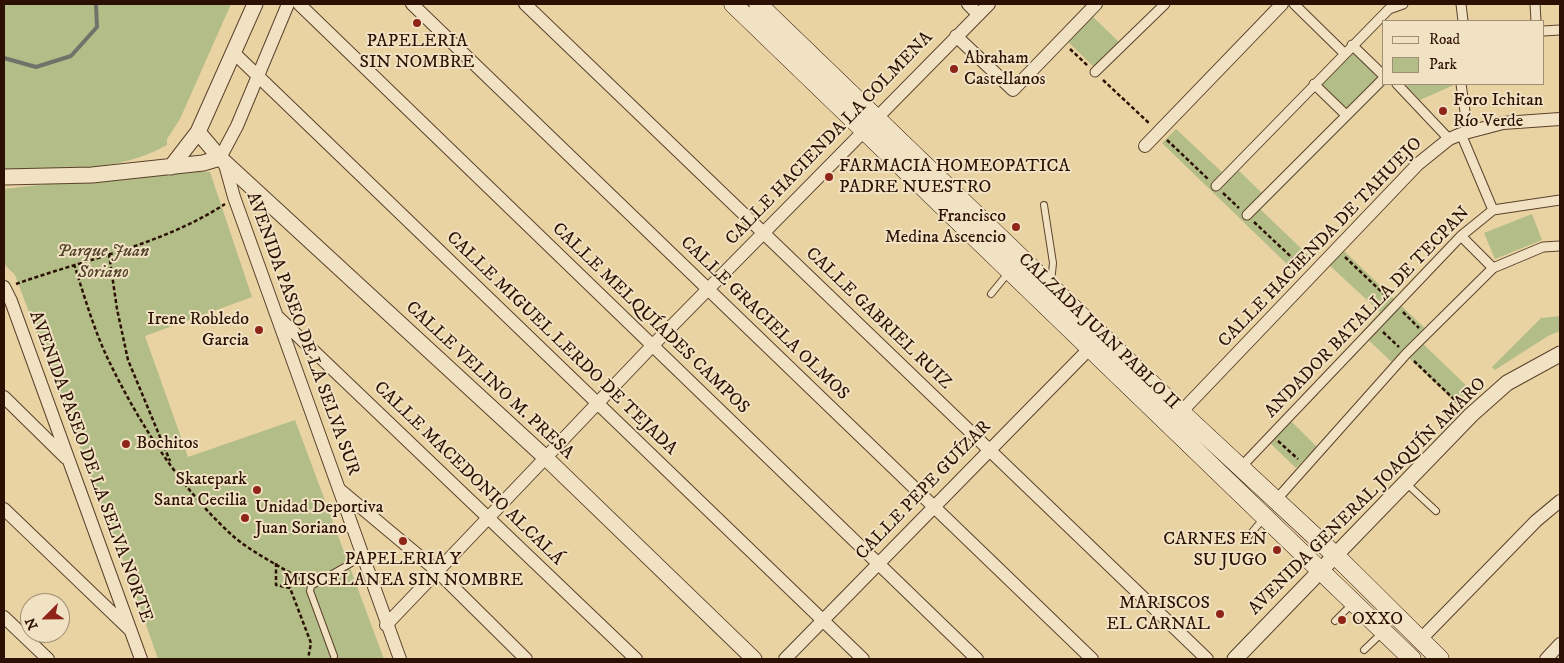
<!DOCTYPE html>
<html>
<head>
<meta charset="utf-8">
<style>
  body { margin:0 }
  #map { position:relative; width:1564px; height:663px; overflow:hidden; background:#e9d3a3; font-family:"IM FELL DW Pica",serif }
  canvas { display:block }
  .frame { position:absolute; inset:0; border:5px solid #2c1003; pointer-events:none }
  .legend { position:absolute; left:1382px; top:20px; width:162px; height:65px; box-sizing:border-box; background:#f1e2c3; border:1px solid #a28e76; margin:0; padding:6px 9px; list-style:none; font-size:15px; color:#2c1003 }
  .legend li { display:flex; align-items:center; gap:10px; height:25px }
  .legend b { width:25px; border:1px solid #a28e76 }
  .north { position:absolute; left:20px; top:593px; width:50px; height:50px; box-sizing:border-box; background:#f1e2c3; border:1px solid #a28e76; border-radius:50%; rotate:247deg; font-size:14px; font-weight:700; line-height:20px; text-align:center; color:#2c1003 }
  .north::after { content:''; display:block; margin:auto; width:18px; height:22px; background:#8f2418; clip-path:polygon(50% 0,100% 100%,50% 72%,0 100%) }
</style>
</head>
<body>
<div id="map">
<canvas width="1564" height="663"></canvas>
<div class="frame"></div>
<ul class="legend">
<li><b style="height:6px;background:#f1e2c3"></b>Road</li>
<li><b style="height:14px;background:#b3bd88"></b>Park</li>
</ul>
<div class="north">N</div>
</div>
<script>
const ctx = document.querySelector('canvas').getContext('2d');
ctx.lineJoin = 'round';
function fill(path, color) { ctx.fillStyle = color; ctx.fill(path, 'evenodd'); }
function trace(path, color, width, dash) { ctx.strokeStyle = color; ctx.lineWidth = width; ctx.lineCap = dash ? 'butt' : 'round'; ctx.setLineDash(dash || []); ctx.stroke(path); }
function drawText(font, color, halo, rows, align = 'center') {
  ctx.font = font + ' "IM FELL DW Pica",serif'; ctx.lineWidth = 4; ctx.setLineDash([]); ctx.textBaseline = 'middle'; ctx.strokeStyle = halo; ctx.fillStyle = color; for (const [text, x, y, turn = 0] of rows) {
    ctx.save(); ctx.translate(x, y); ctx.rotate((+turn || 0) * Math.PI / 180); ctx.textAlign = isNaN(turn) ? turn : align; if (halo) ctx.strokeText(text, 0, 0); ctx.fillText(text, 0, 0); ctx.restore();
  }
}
const green = new Path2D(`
  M 4,4 L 231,4 L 180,119 L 167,139 L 167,145 C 118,173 58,169 4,169 Z
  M 1092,16 L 1120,43 L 1095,68 L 1068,42 Z
  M 1352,50 L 1379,76 L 1345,110 L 1319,84 Z
  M 1405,84 L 1456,84 L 1420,100 Z
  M 1176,129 L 1224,174 L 1233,165 L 1267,198 L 1258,207 L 1310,257 L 1295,272 L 1162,143 Z
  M 171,170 L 210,172 L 252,297 L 145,336 L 188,457 L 295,420 L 384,659 L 158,659 L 130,579 L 15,275 L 4,264 L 4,189 Z
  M 1532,214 L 1542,240 L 1495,259 L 1484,233 Z
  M 1342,249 L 1432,335 L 1423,344 L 1470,389 L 1457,404 L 1409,358 L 1398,368 L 1361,333 L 1380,312 L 1328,264 Z
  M 1560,316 L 1560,331 L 1548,336 L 1495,370 L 1492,367 L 1541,318 Z
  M 1290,420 L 1317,447 L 1296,468 L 1269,442 Z`);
const stream = new Path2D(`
  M 4,58 L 36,67 L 71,56 L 97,27 L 96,4`);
const path = new Path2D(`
  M 1070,49 L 1088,66
  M 1103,80 L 1150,124
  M 1167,140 L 1208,179
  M 1223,193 L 1239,208
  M 1254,222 L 1303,268
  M 109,254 L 117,309 L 128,360 L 170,461
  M 1345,257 L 1388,298
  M 74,264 C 84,295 93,327 107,357 C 138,422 180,488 233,536 C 251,552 282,567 303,581
  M 16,284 C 86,259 162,245 225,204
  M 1403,312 L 1419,328
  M 1383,332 L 1399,347
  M 1414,361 L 1461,406
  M 1278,441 L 1298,459
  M 276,563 L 276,585 L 290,588 L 311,643 L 308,659`);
const service = new Path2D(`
  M 1044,205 L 1053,263 L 1051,283
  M 991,294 L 1009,272
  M 1406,483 L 1436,511
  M 1247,538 L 1264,518
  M 1335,621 L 1352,604
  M 1364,650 L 1383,632
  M 334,656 L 310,591 L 311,586 L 362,557`);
const pedestrian = new Path2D(`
  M 1294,4 L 1344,53
  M 1461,4 L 1463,21
  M 1535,4 L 1536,21
  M 1543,31 L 1560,30
  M 1352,45 L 1383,75
  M 1095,72 L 1165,4
  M 1314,84 L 1346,115
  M 1397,84 L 1449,139
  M 1461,84 L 1468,132
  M 1461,134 L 1493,210
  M 1216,186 L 1389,9 L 1403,4
  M 1247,215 L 1383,79
  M 1461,236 L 1493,268
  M 1240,468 L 1461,236 L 1493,210 L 1560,200
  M 1276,500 L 1406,354 L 1493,268 L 1543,247 L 1560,246`);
const minor = new Path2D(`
  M 299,4 L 977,659
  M 412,4 L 1092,659
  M 525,4 L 1207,659
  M 968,4 L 978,14
  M 956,36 L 1013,90 L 1096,4
  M 234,53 L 863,659
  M 1145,146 L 1282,4
  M 220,158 L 237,126 L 288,4
  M 224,161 L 234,197 L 400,659
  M 4,287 L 11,301 L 141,659
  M 278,317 L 636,659
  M 4,397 L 66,458
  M 1181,412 L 1418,164 L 1449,139 L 1461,134 L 1503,123 L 1560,119
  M 339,489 L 437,571 L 526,659
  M 4,509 L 129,629
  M 4,617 L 48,659
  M 386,625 L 653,345 L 989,4
  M 1420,640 L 1536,521 L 1560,501
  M 785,659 L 1090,348
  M 1546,659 L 1560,644`);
const tertiary = new Path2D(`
  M 198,132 L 220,158 L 547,459 L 754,659
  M 171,167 L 198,132 L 255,4
  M 4,177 L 92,175 L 203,163 L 220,158
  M 1235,659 L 1471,415 L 1507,383 L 1560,354`);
const secondary = new Path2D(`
  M 733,4 L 1412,659
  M 758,4 L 1181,412 L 1335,555 L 1440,659`);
const markers = [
  [417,23,5,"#8f2418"],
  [954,69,5,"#8f2418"],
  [1443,111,5,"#8f2418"],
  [829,177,5,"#8f2418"],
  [1016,227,5,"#8f2418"],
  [259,330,5,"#8f2418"],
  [126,444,5,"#8f2418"],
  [257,490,5,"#8f2418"],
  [245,518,5,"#8f2418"],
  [403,541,5,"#8f2418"],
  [1277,550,5,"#8f2418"],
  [1220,614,5,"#8f2418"],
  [1342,620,5,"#8f2418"]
];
const poiNames = [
  ["PAPELERIA",417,42,"center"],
  ["SIN NOMBRE",417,63,"center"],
  ["Abraham",964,59],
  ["Castellanos",964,80],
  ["Foro Ichitan",1453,101],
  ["Río Verde",1453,122],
  ["FARMACIA HOMEOPATICA",839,167],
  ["PADRE NUESTRO",839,188],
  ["Francisco",1006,217,"right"],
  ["Medina Ascencio",1006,238,"right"],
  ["Irene Robledo",249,320,"right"],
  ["Garcia",249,341,"right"],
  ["Bochitos",136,444],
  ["Skatepark",247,480,"right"],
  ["Santa Cecilia",247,501,"right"],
  ["Unidad Deportiva",255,508],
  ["Juan Soriano",255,529],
  ["CARNES EN",1267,540,"right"],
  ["SU JUGO",1267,561,"right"],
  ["PAPELERIA Y",403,560,"center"],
  ["MISCELANEA SIN NOMBRE",403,581,"center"],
  ["MARISCOS",1210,604,"right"],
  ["EL CARNAL",1210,625,"right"],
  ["OXXO",1352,620]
];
const streetNames = [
  ["CALLE HACIENDA LA COLMENA",830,139,-46],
  ["CALLE HACIENDA DE TAHUEJO",1321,243,-46],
  ["ANDADOR BATALLA DE TECPAN",1368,313,-46],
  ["CALLE MELQUÍADES CAMPOS",650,319,44],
  ["CALLE GRACIELA OLMOS",764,319,44],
  ["CALLE GABRIEL RUIZ",878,319,44],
  ["CALZADA JUAN PABLO II",1098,332,44],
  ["AVENIDA PASEO DE LA SELVA SUR",302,334,70],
  ["CALLE MIGUEL LERDO DE TEJADA",561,344,44],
  ["CALLE VELINO M. PRESA",489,381,43],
  ["AVENIDA PASEO DE LA SELVA NORTE",90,467,70],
  ["CALLE MACEDONIO ALCALÁ",468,474,44],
  ["CALLE PEPE GUÍZAR",924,491,-46],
  ["AVENIDA GENERAL JOAQUÍN AMARO",1368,497,-45]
];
const parkNames = [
  ["Parque Juan",103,252],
  ["Soriano",103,273]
];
fill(green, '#b3bd88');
trace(stream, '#6d7469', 4);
trace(service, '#5b412b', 8);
trace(pedestrian, '#5b412b', 11);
trace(minor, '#5b412b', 14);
trace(tertiary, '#5b412b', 17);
trace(secondary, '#2c1003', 19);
trace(path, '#2c1003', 2.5, [4, 2.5]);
trace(service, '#f1e2c3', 6);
trace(pedestrian, '#f1e2c3', 9);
trace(minor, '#f1e2c3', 12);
trace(tertiary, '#f1e2c3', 15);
trace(secondary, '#f1e2c3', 18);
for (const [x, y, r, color] of markers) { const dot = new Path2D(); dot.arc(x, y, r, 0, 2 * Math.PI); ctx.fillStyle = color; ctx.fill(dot); trace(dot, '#f1e2c3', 2); }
drawText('18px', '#2c1003', '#f1e2c3', poiNames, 'left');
drawText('18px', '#2c1003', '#f1e2c3', streetNames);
drawText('italic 18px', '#54442b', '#f1e2c3', parkNames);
</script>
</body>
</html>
